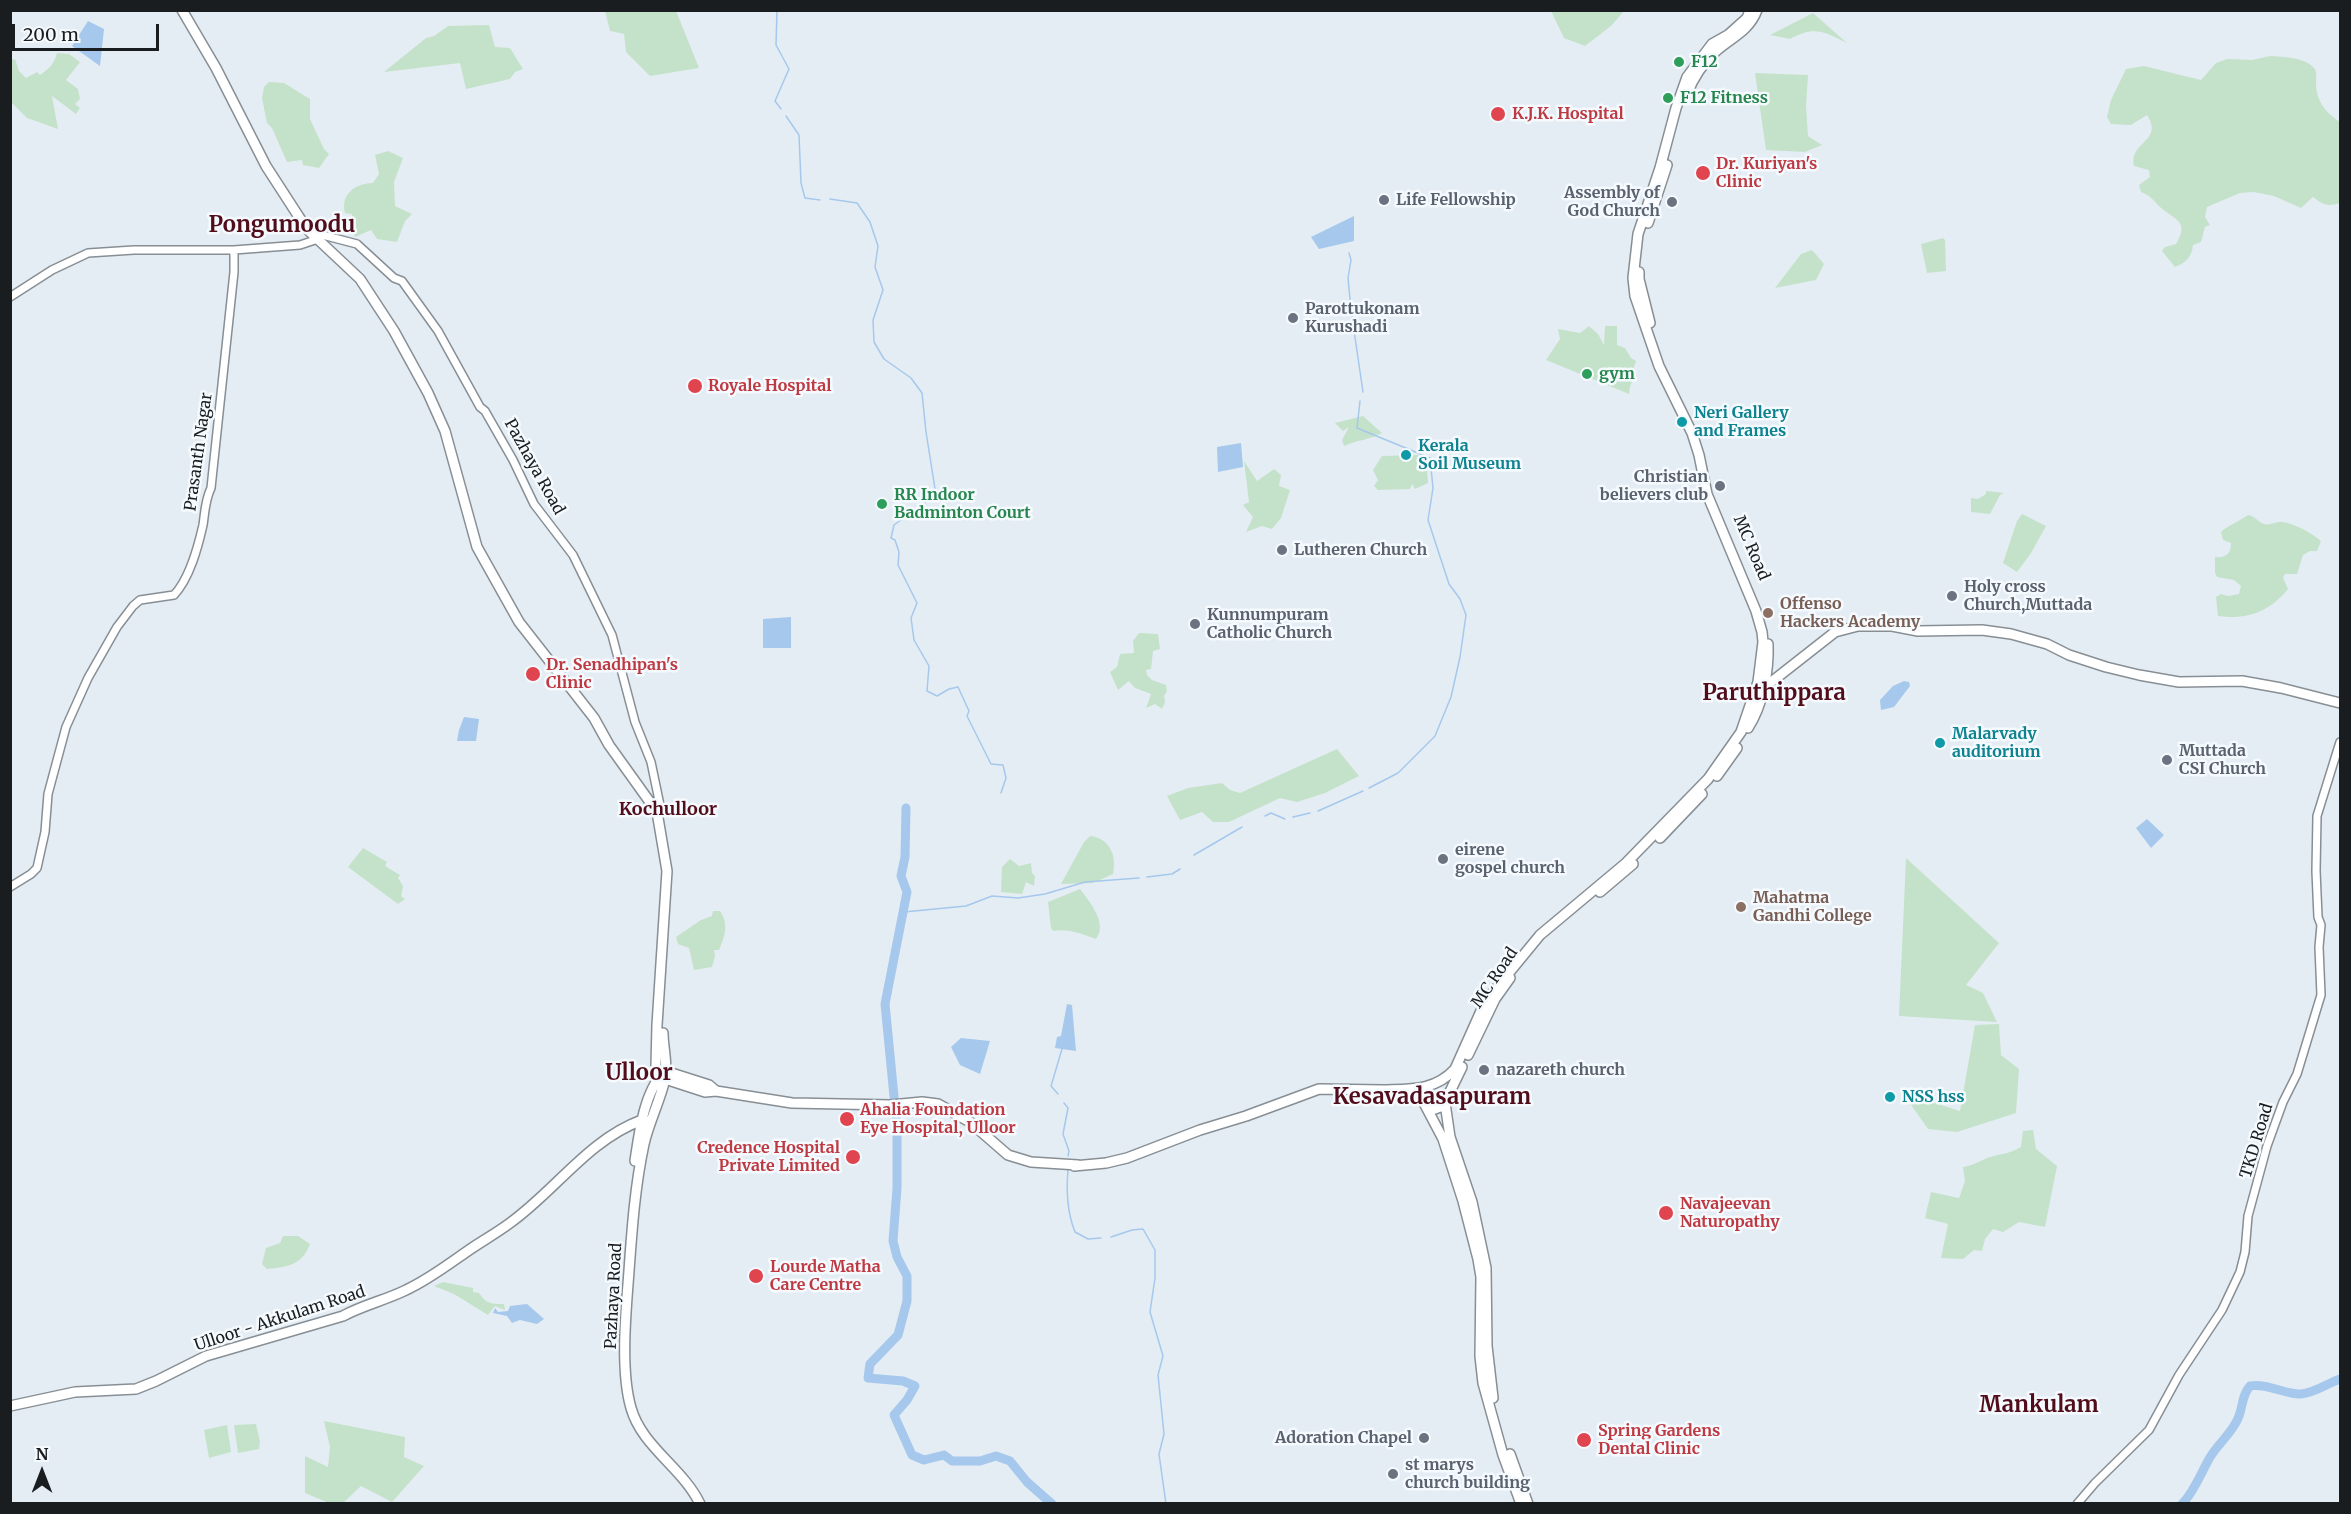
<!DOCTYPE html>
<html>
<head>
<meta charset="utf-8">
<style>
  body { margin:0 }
  #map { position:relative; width:2351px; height:1514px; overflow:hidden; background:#e5edf4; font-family:Merriweather,serif }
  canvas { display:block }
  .frame { position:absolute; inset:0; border:12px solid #1a1d1f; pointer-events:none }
  .north { position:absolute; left:12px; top:1442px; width:60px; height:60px; -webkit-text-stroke:4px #f5fafe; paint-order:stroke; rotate:0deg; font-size:16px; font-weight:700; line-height:24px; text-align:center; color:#1a1d1f }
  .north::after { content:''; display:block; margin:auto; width:21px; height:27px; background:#1a1d1f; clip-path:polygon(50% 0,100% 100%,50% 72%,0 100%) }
  .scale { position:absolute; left:12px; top:24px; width:147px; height:27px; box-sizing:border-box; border:3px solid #1a1d1f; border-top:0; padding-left:8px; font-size:18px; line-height:21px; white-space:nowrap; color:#1a1d1f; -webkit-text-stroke:4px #f5fafe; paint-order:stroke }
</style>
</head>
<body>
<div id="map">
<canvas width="2351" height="1514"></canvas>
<div class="frame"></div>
<div class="north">N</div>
<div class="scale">200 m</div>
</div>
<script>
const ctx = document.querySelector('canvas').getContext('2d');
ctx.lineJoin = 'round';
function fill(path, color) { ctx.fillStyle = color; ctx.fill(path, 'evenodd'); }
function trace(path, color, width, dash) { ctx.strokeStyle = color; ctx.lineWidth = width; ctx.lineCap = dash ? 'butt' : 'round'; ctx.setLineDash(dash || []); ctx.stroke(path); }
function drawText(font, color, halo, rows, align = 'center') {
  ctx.font = font + ' Merriweather,serif'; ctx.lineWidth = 5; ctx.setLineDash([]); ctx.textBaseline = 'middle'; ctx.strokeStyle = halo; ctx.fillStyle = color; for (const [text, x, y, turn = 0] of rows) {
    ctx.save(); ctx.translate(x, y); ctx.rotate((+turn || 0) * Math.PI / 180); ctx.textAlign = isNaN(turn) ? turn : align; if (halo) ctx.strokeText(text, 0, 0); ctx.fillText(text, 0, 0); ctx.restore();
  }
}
const green = new Path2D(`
  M 605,11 L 676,11 L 699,68 L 650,76 L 626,52 L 624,34 L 610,31 Z
  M 1551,11 L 1624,11 L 1611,26 L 1585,46 L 1564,38 Z
  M 1813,13 L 1847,43 C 1823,31 1814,26 1790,39 L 1770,35 Z
  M 489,25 L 495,47 L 510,48 L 523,69 L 515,72 L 510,79 L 466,89 L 460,63 L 384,72 L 426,38 L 434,36 L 448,26 Z
  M 57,53 L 69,54 L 80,62 L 66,80 L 78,89 L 80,99 L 75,104 L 80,108 L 76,114 L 52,96 L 58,129 L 27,118 L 10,101 L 11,60 L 15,59 L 19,71 L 26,78 L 37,72 L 40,75 C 49,69 54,64 57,53 Z
  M 2270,56 C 2283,57 2306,57 2315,69 C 2317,74 2316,79 2316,84 C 2316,101 2326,113 2340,122 L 2340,203 C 2328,207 2323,205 2313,197 L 2301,208 L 2274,196 L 2254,192 L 2240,193 L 2207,207 L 2205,217 L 2210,225 L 2205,227 L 2201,242 L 2193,245 C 2192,256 2186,263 2175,267 L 2162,251 L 2165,247 L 2176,244 C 2190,220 2174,220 2160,207 C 2153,200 2151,196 2141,192 L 2139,185 L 2150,177 L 2149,170 L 2134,166 C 2129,141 2164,142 2147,115 L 2131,125 L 2111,124 L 2107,117 L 2111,100 L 2126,69 L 2144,66 L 2201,80 L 2216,63 L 2227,59 L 2252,60 Z
  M 1755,73 L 1808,75 L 1806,106 L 1808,136 L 1822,145 L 1805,152 L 1766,150 Z
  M 269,82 L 284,83 L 310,99 L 310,119 L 324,149 L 329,154 L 319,168 L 303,165 L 302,160 L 287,162 L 272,128 L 267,123 L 262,98 L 264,87 Z
  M 388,151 L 403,158 L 394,182 L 395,206 L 412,214 L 405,221 L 397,242 L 377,239 L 371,230 L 355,237 L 351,229 L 352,214 L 345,213 C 340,194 356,183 373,183 L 379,174 L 375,155 Z
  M 1943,238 L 1945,240 L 1946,271 L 1927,273 L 1921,244 Z
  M 1812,250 L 1824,264 L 1816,280 L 1775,288 L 1801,254 Z
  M 1589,326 L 1598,334 L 1604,345 L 1605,326 L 1617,326 L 1617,345 L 1625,348 L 1631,358 L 1636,361 L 1631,375 L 1627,379 L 1632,382 L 1630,386 L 1629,394 L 1546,360 L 1560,339 L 1558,329 L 1580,333 Z
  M 1363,416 L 1382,433 C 1369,440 1357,440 1344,446 L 1342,440 L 1349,427 L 1343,431 L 1335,423 Z
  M 1418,455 L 1426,459 L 1428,483 L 1415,489 L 1412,484 L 1410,489 L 1378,490 L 1374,486 L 1378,480 L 1373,470 L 1382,456 Z
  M 1244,461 L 1257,481 L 1274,469 L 1281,475 L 1279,486 L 1290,490 L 1281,518 L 1272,529 L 1262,526 L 1246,532 L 1253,517 L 1243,505 L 1249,502 Z
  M 1986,491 L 2004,493 L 2000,495 L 1990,514 L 1971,512 L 1971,498 L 1978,499 L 1986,494 Z
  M 2022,514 L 2046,526 L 2031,553 L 2017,572 L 2003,563 L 2017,521 Z
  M 2248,515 C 2255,516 2258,522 2264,524 C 2271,526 2276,521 2283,522 C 2295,524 2312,533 2321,541 L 2317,551 L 2310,551 L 2303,555 L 2297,574 L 2285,574 L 2283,578 L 2288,589 C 2269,612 2248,620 2218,616 L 2216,597 L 2221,594 L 2228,596 L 2239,594 L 2241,586 L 2234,580 L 2217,577 L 2215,573 L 2215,557 C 2226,558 2231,554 2231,543 L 2223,540 L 2221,532 C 2227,526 2240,521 2248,515 Z
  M 1139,633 L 1158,634 L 1160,649 L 1153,651 L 1151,669 L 1146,670 L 1147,675 L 1152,680 L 1166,685 L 1167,691 L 1164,696 L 1165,702 L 1162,709 L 1155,704 L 1146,708 L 1151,694 L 1135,688 L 1129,681 L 1118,690 L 1110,672 L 1117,667 L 1120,654 L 1134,653 L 1133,641 Z
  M 1337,749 L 1359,776 L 1325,793 L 1297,802 L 1280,798 L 1229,822 L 1213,822 L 1202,812 L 1180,820 L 1167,796 L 1188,788 L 1222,783 L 1230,790 L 1240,793 Z
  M 1090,836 C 1110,838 1117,856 1113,874 L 1093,883 L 1061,884 L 1084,842 Z
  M 363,848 L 387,862 L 385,866 L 400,875 L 398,878 L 403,886 L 401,896 L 405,899 L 398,904 L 348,867 Z
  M 1906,858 L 1999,943 L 1966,985 L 1983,993 L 1997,1022 L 1899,1016 Z
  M 1010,859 L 1019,866 L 1031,863 L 1032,873 L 1035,876 L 1034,886 L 1026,882 L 1022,894 L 1001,892 L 1002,867 Z
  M 1080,889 C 1090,902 1108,924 1096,939 C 1082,934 1068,928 1053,931 L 1051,928 L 1048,902 Z
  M 713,911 L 720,911 C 729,924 725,936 719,950 L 714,950 L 715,956 L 712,967 L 694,970 L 689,948 L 678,944 L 676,937 L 701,920 L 712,916 Z
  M 1999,1024 L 2001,1055 L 2019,1069 L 2016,1113 L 1957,1132 L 1928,1129 L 1909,1102 L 1916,1097 L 1960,1111 L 1975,1025 Z
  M 2033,1130 L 2036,1149 L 2057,1166 L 2045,1227 L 2019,1222 L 2003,1232 L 1993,1229 L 1985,1239 L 1982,1251 L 1974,1250 L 1963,1259 L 1941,1258 L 1948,1224 L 1925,1218 L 1931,1192 L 1959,1198 L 1965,1181 L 1963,1167 C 1972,1166 1978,1162 1987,1158 C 1999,1154 2010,1154 2021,1147 L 2023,1131 Z
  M 283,1236 L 298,1236 L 310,1244 C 302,1265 288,1267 267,1269 L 262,1264 L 266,1248 L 280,1243 Z
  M 443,1282 L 473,1288 L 473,1292 L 479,1293 C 486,1303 490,1304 504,1304 L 505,1310 L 495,1306 L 488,1315 L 454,1294 L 434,1286 Z
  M 324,1421 L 405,1437 L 404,1457 L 424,1466 L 392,1502 L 361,1486 L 343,1503 L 329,1503 L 305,1493 L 305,1456 L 328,1467 L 330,1447 Z
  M 256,1424 L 260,1442 L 259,1449 L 238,1453 L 234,1425 Z
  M 227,1425 L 231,1452 L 209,1458 L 204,1430 Z`);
const water = new Path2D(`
  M 88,21 L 104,29 L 100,66 L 72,46 Z
  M 1354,216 L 1354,241 L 1319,249 L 1311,237 Z
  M 1241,443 L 1243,467 L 1218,472 L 1217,447 Z
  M 791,617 L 791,648 L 763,648 L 763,619 Z
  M 1904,681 L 1909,682 L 1910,686 L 1894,707 L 1881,710 L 1880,700 L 1893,686 Z
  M 464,717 L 479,719 L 476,741 L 457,741 L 459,730 Z
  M 2147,819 L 2164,835 L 2151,848 L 2136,828 Z
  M 1067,1004 L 1072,1005 L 1076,1051 L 1055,1048 L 1057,1037 L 1061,1036 Z
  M 961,1038 L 990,1041 L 980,1074 L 960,1065 L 951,1047 Z
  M 527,1304 L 544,1319 L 537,1324 L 520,1320 L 512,1323 L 507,1316 L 493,1313 L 495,1308 L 498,1312 L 508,1311 L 510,1306 Z`);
const stream = new Path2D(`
  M 777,10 L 776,45 L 789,69 L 775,101 L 781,109
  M 786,116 L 799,135 L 801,183 L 805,198 L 820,200
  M 830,199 L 857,203 L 870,222 L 878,246 L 875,267 L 883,290 L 873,320 L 874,342 L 884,359 L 911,378 L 922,393 L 926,432 L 936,495 L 894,525 L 891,538 L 895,540 L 899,552 L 898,565 L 917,603 L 911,618 L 914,640 L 929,666 L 927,691 L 937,696 L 949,689 L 958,687 L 969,711 L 967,716 L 991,764 L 1003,765 L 1006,778 L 1001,793
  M 1349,253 L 1351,260 L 1348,278 L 1351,310 L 1363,392
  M 1360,401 L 1357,428 L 1430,458 L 1433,488 L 1428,520 L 1449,584 L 1460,599 L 1466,615 L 1460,657 L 1451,697 L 1435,736 L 1398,773 L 1369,788
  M 1318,811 L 1363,791
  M 1265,816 L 1271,813 L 1285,819
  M 1293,817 L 1310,813
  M 1194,855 L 1242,827
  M 1147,877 L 1172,874 L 1180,869
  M 904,912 L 966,906 L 992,896 L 1018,898 L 1045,894 L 1085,882 L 1139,878
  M 1058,1094 L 1051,1086 L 1062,1049
  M 1064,1103 L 1068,1108 L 1063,1134 L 1069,1151 L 1068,1156
  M 1068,1170 C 1066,1192 1067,1212 1075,1232 L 1088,1239 L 1101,1238
  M 1111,1237 L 1132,1230 L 1143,1229 L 1155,1250 L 1155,1278 L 1150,1312 L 1163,1356 L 1158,1375 L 1164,1434 L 1159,1454 L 1166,1504`);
const river = new Path2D(`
  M 906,808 L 905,857 L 901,876 L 907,892 L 885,1004 L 897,1127 L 897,1188 L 893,1241 L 897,1257 L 907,1276 L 907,1301 L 898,1335 L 870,1364 L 868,1378 L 903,1381 L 915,1386 L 907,1400 L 894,1415 L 912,1455 L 924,1460 L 944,1455 L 952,1461 L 980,1461 L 996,1456 L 1010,1461 L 1027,1482 L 1052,1504
  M 2182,1504 C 2194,1492 2201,1473 2209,1459 C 2217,1444 2233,1433 2239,1416 C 2243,1405 2242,1395 2250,1386 C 2268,1383 2286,1395 2301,1394 C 2315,1393 2328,1383 2340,1379`);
const minor = new Path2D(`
  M 311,232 L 357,244 L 394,278 L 402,281 L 438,331 L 480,407 L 485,411 L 513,460 L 534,504 L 573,555 L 612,635 L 635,722 L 651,762 L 661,810 L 657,812
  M 10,297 L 52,270 L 88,253 L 134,250 L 234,250
  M 10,887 L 31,874 L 37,868 L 45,832 L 48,794 L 66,727 L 88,678 L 117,627 L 133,606 L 140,600 L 174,595 C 190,578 198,547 203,525 C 205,512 205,500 211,488 L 234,272 L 234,250 L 300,245 L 318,239
  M 2077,1504 L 2095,1483 L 2149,1430 L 2179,1375 L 2222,1310 L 2240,1272 L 2245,1252 L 2248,1216 L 2267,1146 L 2283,1102 L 2297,1074 L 2321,995 L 2319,947 L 2321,925 L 2318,917 L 2316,871 L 2317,816 L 2340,742`);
const major = new Path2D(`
  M 182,10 L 216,68 L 266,166 L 299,217 L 309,231 L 360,279 L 394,331 L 428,393 L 445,431 L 477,547 L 519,622 L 594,718 L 609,745 L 657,812 L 667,871 L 657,1025 L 656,1065 L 659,1077 L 705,1092 L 716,1091 L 792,1103 L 891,1105 L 922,1102 L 938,1104 L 970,1122 L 1008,1155 L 1031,1162 L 1078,1165
  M 1687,94 C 1693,78 1703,63 1716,51 C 1732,37 1749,31 1757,10
  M 1648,223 L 1667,165
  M 1639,272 L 1639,279 L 1650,323
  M 1760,683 L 1770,683 L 1835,632 L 1858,626 L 1892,626 L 1918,631 L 1982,630 L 2011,634 L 2047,644 L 2069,655 L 2106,667 L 2139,675 L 2179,682 L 2242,681 L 2281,688 L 2340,703
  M 1748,728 C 1763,705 1769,671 1768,644
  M 1717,776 L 1737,748
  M 1660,838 L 1702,794
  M 1600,892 L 1633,864
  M 663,1033 C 663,1048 668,1064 665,1079 C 660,1101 649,1122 644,1144 C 635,1186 632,1229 629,1271 C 626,1311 620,1370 631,1408 C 642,1447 683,1468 700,1504
  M 1468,1055 L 1495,999 L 1510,978
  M 665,1071 L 709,1085 L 716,1091
  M 1383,1090 C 1410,1089 1435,1091 1455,1069 L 1485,1002 L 1540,935 L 1626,863 L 1708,779 L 1741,732 L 1758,682 L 1763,642 L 1762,632 L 1756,611 L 1707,494 L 1699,455 L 1692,433 L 1659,366 L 1635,296 L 1633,278 L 1638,234 L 1660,168 L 1676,108 L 1687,77 L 1712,44 L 1728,35 L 1747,18 L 1750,10
  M 1445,1103 L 1450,1137 L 1472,1202 L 1486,1268 L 1487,1346 L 1493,1398
  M 1425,1105 L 1443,1139 L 1463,1201 L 1478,1259 L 1481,1277 L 1480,1356 L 1483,1383 L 1503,1455 L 1521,1504
  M 1426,1107 L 1432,1110 L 1443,1106 L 1462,1067
  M 635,1161 C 639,1134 644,1092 664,1072
  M 1074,1166 L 1106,1163 L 1127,1158 L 1200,1130 L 1246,1116 L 1319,1089 L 1383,1090 L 1422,1101
  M 10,1406 L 75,1392 L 136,1389 L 156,1381 L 206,1356 L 343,1316 C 363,1305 386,1300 406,1290 C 430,1279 450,1263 472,1248 C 484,1240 498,1232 510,1223 C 556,1190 588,1140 642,1120 L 650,1122
  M 1510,1454 L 1528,1504`);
const markers = [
  [1679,62,6,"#2e9e5b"],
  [1668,98,6,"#2e9e5b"],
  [1498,114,8,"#e0444e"],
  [1703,173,8,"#e0444e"],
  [1384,200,6,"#6b7280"],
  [1672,202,6,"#6b7280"],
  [1293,318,6,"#6b7280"],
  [1587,374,6,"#2e9e5b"],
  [695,386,8,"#e0444e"],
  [1682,422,6,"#0f9aa8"],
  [1406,455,6,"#0f9aa8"],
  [1720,486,6,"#6b7280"],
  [882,504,6,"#2e9e5b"],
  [1282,550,6,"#6b7280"],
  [1952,596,6,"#6b7280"],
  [1768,613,6,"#8d6e63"],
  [1195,624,6,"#6b7280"],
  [533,674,8,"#e0444e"],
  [1940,743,6,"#0f9aa8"],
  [2167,760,6,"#6b7280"],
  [1443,859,6,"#6b7280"],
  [1741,907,6,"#8d6e63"],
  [1484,1070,6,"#6b7280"],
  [1890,1097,6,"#0f9aa8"],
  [847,1119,8,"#e0444e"],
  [853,1157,8,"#e0444e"],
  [1666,1213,8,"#e0444e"],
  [756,1276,8,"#e0444e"],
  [1424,1438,6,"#6b7280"],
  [1584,1440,8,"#e0444e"],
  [1393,1474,6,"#6b7280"]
];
const leisureNames = [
  ["F12",1691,62],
  ["F12 Fitness",1680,98],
  ["gym",1599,374],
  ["RR Indoor",894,495],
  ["Badminton Court",894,513]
];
const healthNames = [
  ["K.J.K. Hospital",1512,114],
  ["Dr. Kuriyan's",1716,164],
  ["Clinic",1716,182],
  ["Royale Hospital",708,386],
  ["Dr. Senadhipan's",546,665],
  ["Clinic",546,683],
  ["Ahalia Foundation",860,1110],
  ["Eye Hospital, Ulloor",860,1128],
  ["Credence Hospital",840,1148,"right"],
  ["Private Limited",840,1166,"right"],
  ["Navajeevan",1680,1204],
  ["Naturopathy",1680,1222],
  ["Lourde Matha",770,1267],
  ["Care Centre",770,1285],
  ["Spring Gardens",1598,1431],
  ["Dental Clinic",1598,1449]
];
const worshipNames = [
  ["Assembly of",1660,193,"right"],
  ["God Church",1660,211,"right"],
  ["Life Fellowship",1396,200],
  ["Parottukonam",1305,309],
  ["Kurushadi",1305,327],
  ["Christian",1708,477,"right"],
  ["believers club",1708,495,"right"],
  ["Lutheren Church",1294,550],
  ["Holy cross",1964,587],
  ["Church,Muttada",1964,605],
  ["Kunnumpuram",1207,615],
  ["Catholic Church",1207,633],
  ["Muttada",2179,751],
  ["CSI Church",2179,769],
  ["eirene",1455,850],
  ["gospel church",1455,868],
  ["nazareth church",1496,1070],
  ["Adoration Chapel",1412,1438,"right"],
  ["st marys",1405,1465],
  ["church building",1405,1483]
];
const cultureNames = [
  ["Neri Gallery",1694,413],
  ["and Frames",1694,431],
  ["Kerala",1418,446],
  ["Soil Museum",1418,464],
  ["Malarvady",1952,734],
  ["auditorium",1952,752],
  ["NSS hss",1902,1097]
];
const streetNames = [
  ["Prasanth Nagar",199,452,-82],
  ["Pazhaya Road",534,467,61],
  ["MC Road",1751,548,67],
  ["MC Road",1495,978,-56],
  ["TKD Road",2257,1141,-73],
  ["Pazhaya Road",614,1296,-87],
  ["Ulloor - Akkulam Road",280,1319,-18]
];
const educationNames = [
  ["Offenso",1780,604],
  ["Hackers Academy",1780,622],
  ["Mahatma",1753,898],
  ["Gandhi College",1753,916]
];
const neighbourhoodNames = [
  ["Kochulloor",668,810]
];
const districtNames = [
  ["Pongumoodu",282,226],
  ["Paruthippara",1774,694],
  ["Ulloor",639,1074],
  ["Kesavadasapuram",1432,1098],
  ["Mankulam",2039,1406]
];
fill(green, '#c4e2c9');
fill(water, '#a5c8ec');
trace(stream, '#a5c8ec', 1.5);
trace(river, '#a5c8ec', 9);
trace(minor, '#878f95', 10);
trace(major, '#878f95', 12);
trace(minor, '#fff', 7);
trace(major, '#fff', 9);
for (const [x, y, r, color] of markers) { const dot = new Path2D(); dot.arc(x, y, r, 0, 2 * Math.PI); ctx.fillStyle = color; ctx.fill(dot); trace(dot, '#f5fafe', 2); }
drawText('bold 16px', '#27864d', '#f5fafe', leisureNames, 'left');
drawText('bold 16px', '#be3a42', '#f5fafe', healthNames, 'left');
drawText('bold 16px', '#5b616d', '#f5fafe', worshipNames, 'left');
drawText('bold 16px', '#0d838f', '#f5fafe', cultureNames, 'left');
drawText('16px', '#1a1d1f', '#f5fafe', streetNames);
drawText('bold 16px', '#785e54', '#f5fafe', educationNames, 'left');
drawText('bold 18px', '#520d1b', '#f5fafe', neighbourhoodNames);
drawText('bold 22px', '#520d1b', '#f5fafe', districtNames);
</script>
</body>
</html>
